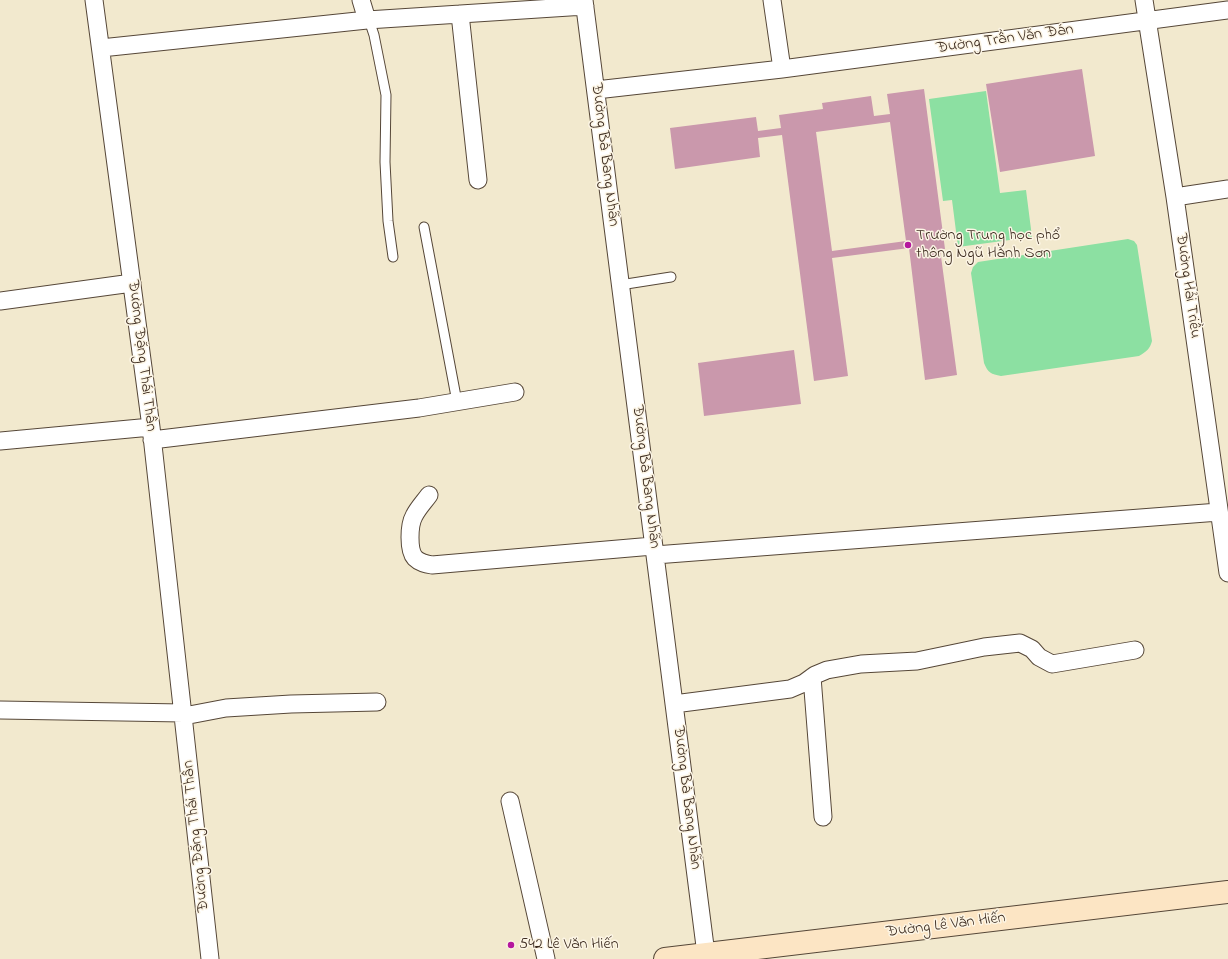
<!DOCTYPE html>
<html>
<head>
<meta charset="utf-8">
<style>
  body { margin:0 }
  canvas { display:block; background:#f2e9ce }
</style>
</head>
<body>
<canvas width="1228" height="959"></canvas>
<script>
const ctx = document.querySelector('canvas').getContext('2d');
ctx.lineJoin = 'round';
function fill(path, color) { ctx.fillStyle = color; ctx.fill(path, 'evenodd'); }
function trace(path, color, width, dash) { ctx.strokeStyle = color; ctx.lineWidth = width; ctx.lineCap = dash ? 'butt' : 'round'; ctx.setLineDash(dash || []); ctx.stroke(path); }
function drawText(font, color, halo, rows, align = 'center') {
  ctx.font = font + ' "Indie Flower",sans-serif'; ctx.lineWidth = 3; ctx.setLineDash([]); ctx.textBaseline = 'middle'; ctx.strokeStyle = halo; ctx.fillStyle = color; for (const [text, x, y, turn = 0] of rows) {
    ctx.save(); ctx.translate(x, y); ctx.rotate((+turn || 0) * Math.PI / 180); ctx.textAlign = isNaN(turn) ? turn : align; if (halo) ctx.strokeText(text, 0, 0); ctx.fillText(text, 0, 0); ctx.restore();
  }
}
const green = new Path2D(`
  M 986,91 L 1000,193 L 1026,190 L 1032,237 L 958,247 L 952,200 L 943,201 L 929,99 Z
  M 1128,239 L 1134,241 L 1137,245 L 1152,341 C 1150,349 1146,352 1139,356 L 1001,376 C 991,374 988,373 984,363 L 971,273 L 973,267 L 978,262 Z`);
const building = new Path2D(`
  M 1082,69 L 1095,156 L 1000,172 L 986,84 Z
  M 924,89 L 945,249 L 940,249 L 957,375 L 925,380 L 909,248 L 832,258 L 848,376 L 814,381 L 782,135 L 758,138 L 760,157 L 675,169 L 670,128 L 756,117 L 758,131 L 781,128 L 779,115 L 823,109 L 822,103 L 871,96 L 874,116 L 890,114 L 887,94 ZM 890,122 L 906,241 L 832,251 L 816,132 Z
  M 794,350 L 801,404 L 704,416 L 698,363 Z`);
const lane = new Path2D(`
  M 369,20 L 374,35 L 386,95 L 385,162 L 388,221 L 393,257
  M 424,227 L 457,402
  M 620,285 L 671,277`);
const street = new Path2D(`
  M 94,0 L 151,427 L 210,959
  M 361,0 L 367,20
  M 584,0 L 706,954
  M 772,0 L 782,69
  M 1144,0 L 1175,197 L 1228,573
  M 460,14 L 478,180
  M 101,48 L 367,20 L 585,6
  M 596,90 L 782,69 L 1228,10
  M 1175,197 L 1228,189
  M 0,301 L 132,283
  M 152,440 L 419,408 L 515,392
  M 0,441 L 151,427
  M 429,495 C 424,502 418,508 414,516 C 409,525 408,550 415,558 C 420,563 426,564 432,565 L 653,546
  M 655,555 L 1219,512
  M 812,677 L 823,817
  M 674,704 L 790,689 L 804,683 L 815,675 L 827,670 L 861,664 L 917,661 L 984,647 L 1020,643 L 1032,649 L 1039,657 L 1052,664 L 1135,650
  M 0,710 L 183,713
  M 184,716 L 226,708 L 291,704 L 377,702
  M 510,801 L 546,959`);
const secondary = new Path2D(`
  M 665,959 L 1228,892`);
const markers = [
  [908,245,4,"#b5179e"],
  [511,945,4,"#b5179e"]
];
const streetNames = [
  ["Đường Trần Văn Đán",1005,40,-8],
  ["Đường Bà Bang Nhãn",604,155,83],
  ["Đường Hải Triều",1187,286,82],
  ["Đường Đặng Thái Thân",141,356,83],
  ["Đường Bà Bang Nhãn",645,477,83],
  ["Đường Bà Bang Nhãn",686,798,83],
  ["Đường Đặng Thái Thân",197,836,-96],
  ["Đường Lê Văn Hiến",946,926,-7]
];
const poiNames = [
  ["Trường Trung học phổ",916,236],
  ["thông Ngũ Hành Sơn",916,254],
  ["542 Lê Văn Hiến",519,945]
];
fill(green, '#8ce0a2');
fill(building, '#ca98ac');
trace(lane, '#564738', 11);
trace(street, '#564738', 19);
trace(secondary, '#564738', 24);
trace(lane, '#fff', 9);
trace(street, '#fff', 17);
trace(secondary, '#fce5c4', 22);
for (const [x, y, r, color] of markers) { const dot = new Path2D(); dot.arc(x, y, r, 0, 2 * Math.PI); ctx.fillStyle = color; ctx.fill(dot); trace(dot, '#fcf5e5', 1.5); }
drawText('16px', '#3b2a1e', '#fcf5e5', streetNames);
drawText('16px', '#3b2a1e', '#fcf5e5', poiNames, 'left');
</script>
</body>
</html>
